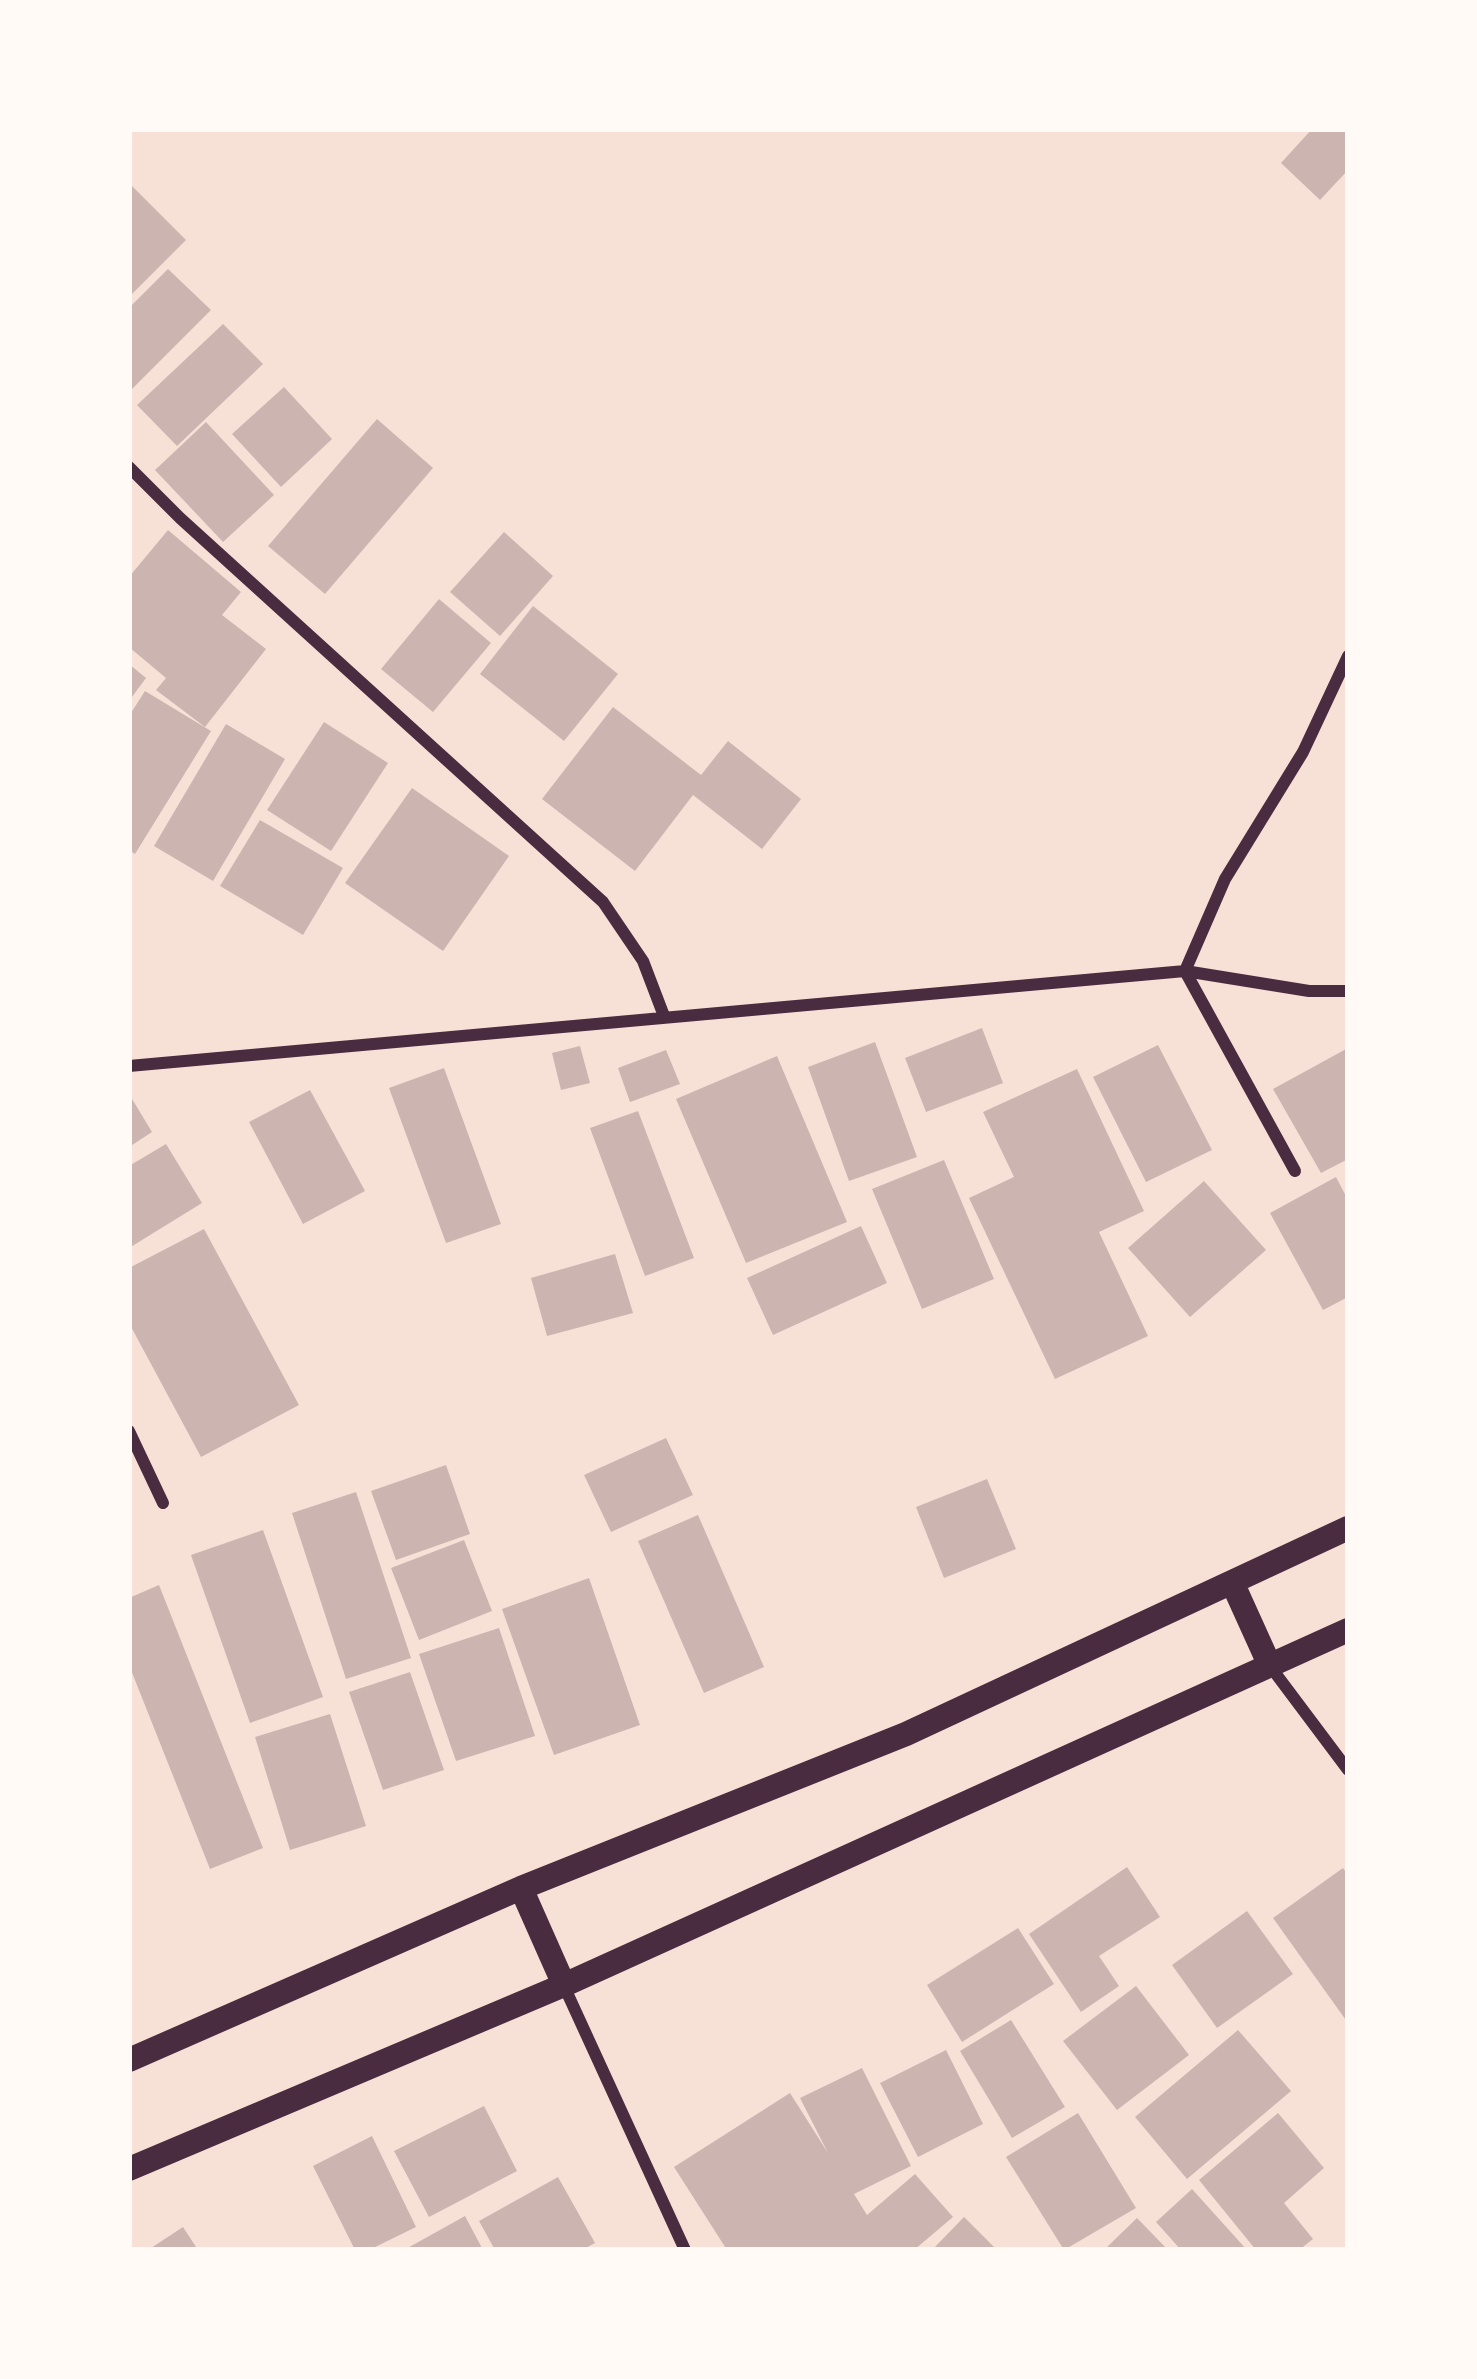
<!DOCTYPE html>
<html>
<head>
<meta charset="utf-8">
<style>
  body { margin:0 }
  #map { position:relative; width:1477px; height:2379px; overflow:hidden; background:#f7e1d7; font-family:"Asap Condensed",sans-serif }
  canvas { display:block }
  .frame { position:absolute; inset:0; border:132px solid #fffaf5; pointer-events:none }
</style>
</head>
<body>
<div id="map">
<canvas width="1477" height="2379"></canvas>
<div class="frame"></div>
</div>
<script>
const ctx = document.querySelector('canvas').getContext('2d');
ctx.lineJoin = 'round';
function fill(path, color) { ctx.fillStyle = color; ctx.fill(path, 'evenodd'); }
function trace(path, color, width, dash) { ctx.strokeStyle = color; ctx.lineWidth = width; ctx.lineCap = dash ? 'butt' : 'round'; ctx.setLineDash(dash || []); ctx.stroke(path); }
const building = new Path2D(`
  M 1312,129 L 1348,129 L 1348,170 L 1320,200 L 1281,163 Z
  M 129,183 L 186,240 L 129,297 Z
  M 168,269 L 211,310 L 129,392 L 129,308 Z
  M 223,324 L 263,364 L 177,446 L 137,405 Z
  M 284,387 L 332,439 L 281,487 L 232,434 Z
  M 377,419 L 433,468 L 325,594 L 268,546 Z
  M 206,422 L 274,495 L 223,542 L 155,470 Z
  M 168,530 L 241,592 L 222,615 L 266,649 L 205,727 L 156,690 L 166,678 L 129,647 L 129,577 Z
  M 504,532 L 553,576 L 500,636 L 450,592 Z
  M 439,599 L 491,643 L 433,712 L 381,669 Z
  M 533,606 L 618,674 L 564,741 L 480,674 Z
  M 129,664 L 146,678 L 129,701 Z
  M 145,691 L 211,731 L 135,854 L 129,850 L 129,716 Z
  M 613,707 L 701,775 L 728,741 L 801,799 L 762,849 L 693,795 L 635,871 L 542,799 Z
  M 324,722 L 388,763 L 331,851 L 267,810 Z
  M 226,724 L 285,759 L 213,881 L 154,846 Z
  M 412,788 L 509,856 L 443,951 L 345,883 Z
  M 260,820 L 343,868 L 303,935 L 220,886 Z
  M 982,1028 L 1003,1083 L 926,1112 L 905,1058 Z
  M 875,1042 L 917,1157 L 849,1181 L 808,1067 Z
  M 1158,1045 L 1212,1150 L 1146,1182 L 1093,1077 Z
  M 580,1046 L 590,1083 L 561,1090 L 552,1053 Z
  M 1348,1048 L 1348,1159 L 1321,1173 L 1273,1089 Z
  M 666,1050 L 680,1084 L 630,1102 L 618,1068 Z
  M 777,1056 L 847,1222 L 746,1263 L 676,1099 Z
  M 444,1068 L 501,1224 L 446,1243 L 389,1088 Z
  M 1077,1069 L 1144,1211 L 1099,1232 L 1148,1336 L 1055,1379 L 969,1198 L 1014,1177 L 983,1112 Z
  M 310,1090 L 365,1191 L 303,1224 L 249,1122 Z
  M 129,1094 L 152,1132 L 129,1147 Z
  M 638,1111 L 694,1258 L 645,1276 L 590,1128 Z
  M 166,1144 L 202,1203 L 129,1248 L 129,1166 Z
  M 944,1160 L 994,1279 L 922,1309 L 872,1189 Z
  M 1336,1177 L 1348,1200 L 1348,1297 L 1323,1310 L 1270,1213 Z
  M 1204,1181 L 1266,1250 L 1190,1317 L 1128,1248 Z
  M 861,1226 L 887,1283 L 773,1335 L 747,1278 Z
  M 204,1229 L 299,1405 L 201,1457 L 129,1323 L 129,1268 Z
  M 615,1254 L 633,1313 L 547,1336 L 531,1278 Z
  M 666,1438 L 693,1495 L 611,1532 L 584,1475 Z
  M 446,1465 L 470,1534 L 396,1560 L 371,1491 Z
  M 987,1479 L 1016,1549 L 944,1578 L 916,1507 Z
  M 356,1492 L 411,1658 L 346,1679 L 292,1513 Z
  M 698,1515 L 764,1667 L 704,1693 L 638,1541 Z
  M 263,1530 L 323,1697 L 250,1723 L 191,1555 Z
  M 464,1540 L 492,1611 L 419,1640 L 391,1568 Z
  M 589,1578 L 640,1725 L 554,1755 L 502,1609 Z
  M 159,1585 L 263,1848 L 210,1869 L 129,1665 L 129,1598 Z
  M 499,1628 L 535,1736 L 456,1761 L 419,1654 Z
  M 410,1672 L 444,1770 L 383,1790 L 349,1692 Z
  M 330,1714 L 366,1826 L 290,1850 L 255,1737 Z
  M 1127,1867 L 1160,1917 L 1099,1956 L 1119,1986 L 1081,2012 L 1029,1934 Z
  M 1343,1868 L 1348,1875 L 1348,2023 L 1273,1918 Z
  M 1247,1911 L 1293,1974 L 1217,2028 L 1172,1965 Z
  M 1018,1928 L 1054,1984 L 962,2042 L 927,1985 Z
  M 1136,1986 L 1189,2055 L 1117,2110 L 1063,2041 Z
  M 1011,2020 L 1065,2107 L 1012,2138 L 960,2051 Z
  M 1238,2030 L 1291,2091 L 1187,2179 L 1135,2117 Z
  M 946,2050 L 983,2124 L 918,2157 L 880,2083 Z
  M 862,2068 L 911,2166 L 854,2194 L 867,2215 L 915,2174 L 953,2217 L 914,2250 L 727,2250 L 674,2167 L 790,2093 L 828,2153 L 800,2098 Z
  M 484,2106 L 517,2171 L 429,2217 L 394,2151 Z
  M 1078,2113 L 1136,2208 L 1064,2250 L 1006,2157 Z
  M 1278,2113 L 1324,2168 L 1284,2203 L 1313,2239 L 1299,2250 L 1256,2250 L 1199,2180 Z
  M 372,2136 L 416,2227 L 369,2250 L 355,2250 L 313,2166 Z
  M 558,2177 L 595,2243 L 582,2250 L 495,2250 L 479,2221 Z
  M 1192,2189 L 1247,2250 L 1181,2250 L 1156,2222 Z
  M 465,2216 L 483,2250 L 404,2250 Z
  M 964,2217 L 997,2250 L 932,2250 Z
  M 1137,2218 L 1168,2250 L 1104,2250 Z
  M 183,2227 L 198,2250 L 148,2250 Z`);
const minor = new Path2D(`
  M 129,467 L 180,518 L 603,902 L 643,961 L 664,1016
  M 129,1066 L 1185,971 L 1309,991 L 1348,991
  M 1295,1171 L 1185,971 L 1225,879 L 1303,752 L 1348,656
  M 129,1431 L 163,1503
  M 1270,1666 L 1348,1770
  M 564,1986 L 685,2250`);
const secondary = new Path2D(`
  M 1232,1582 L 1270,1666
  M 521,1888 L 564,1985
  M 129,2060 L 521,1888 L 906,1734 L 1348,1528
  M 129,2169 L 564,1985 L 1348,1630`);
fill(building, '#ccb4b1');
trace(minor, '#4a2c40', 12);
trace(secondary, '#4a2c40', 24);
</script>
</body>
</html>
